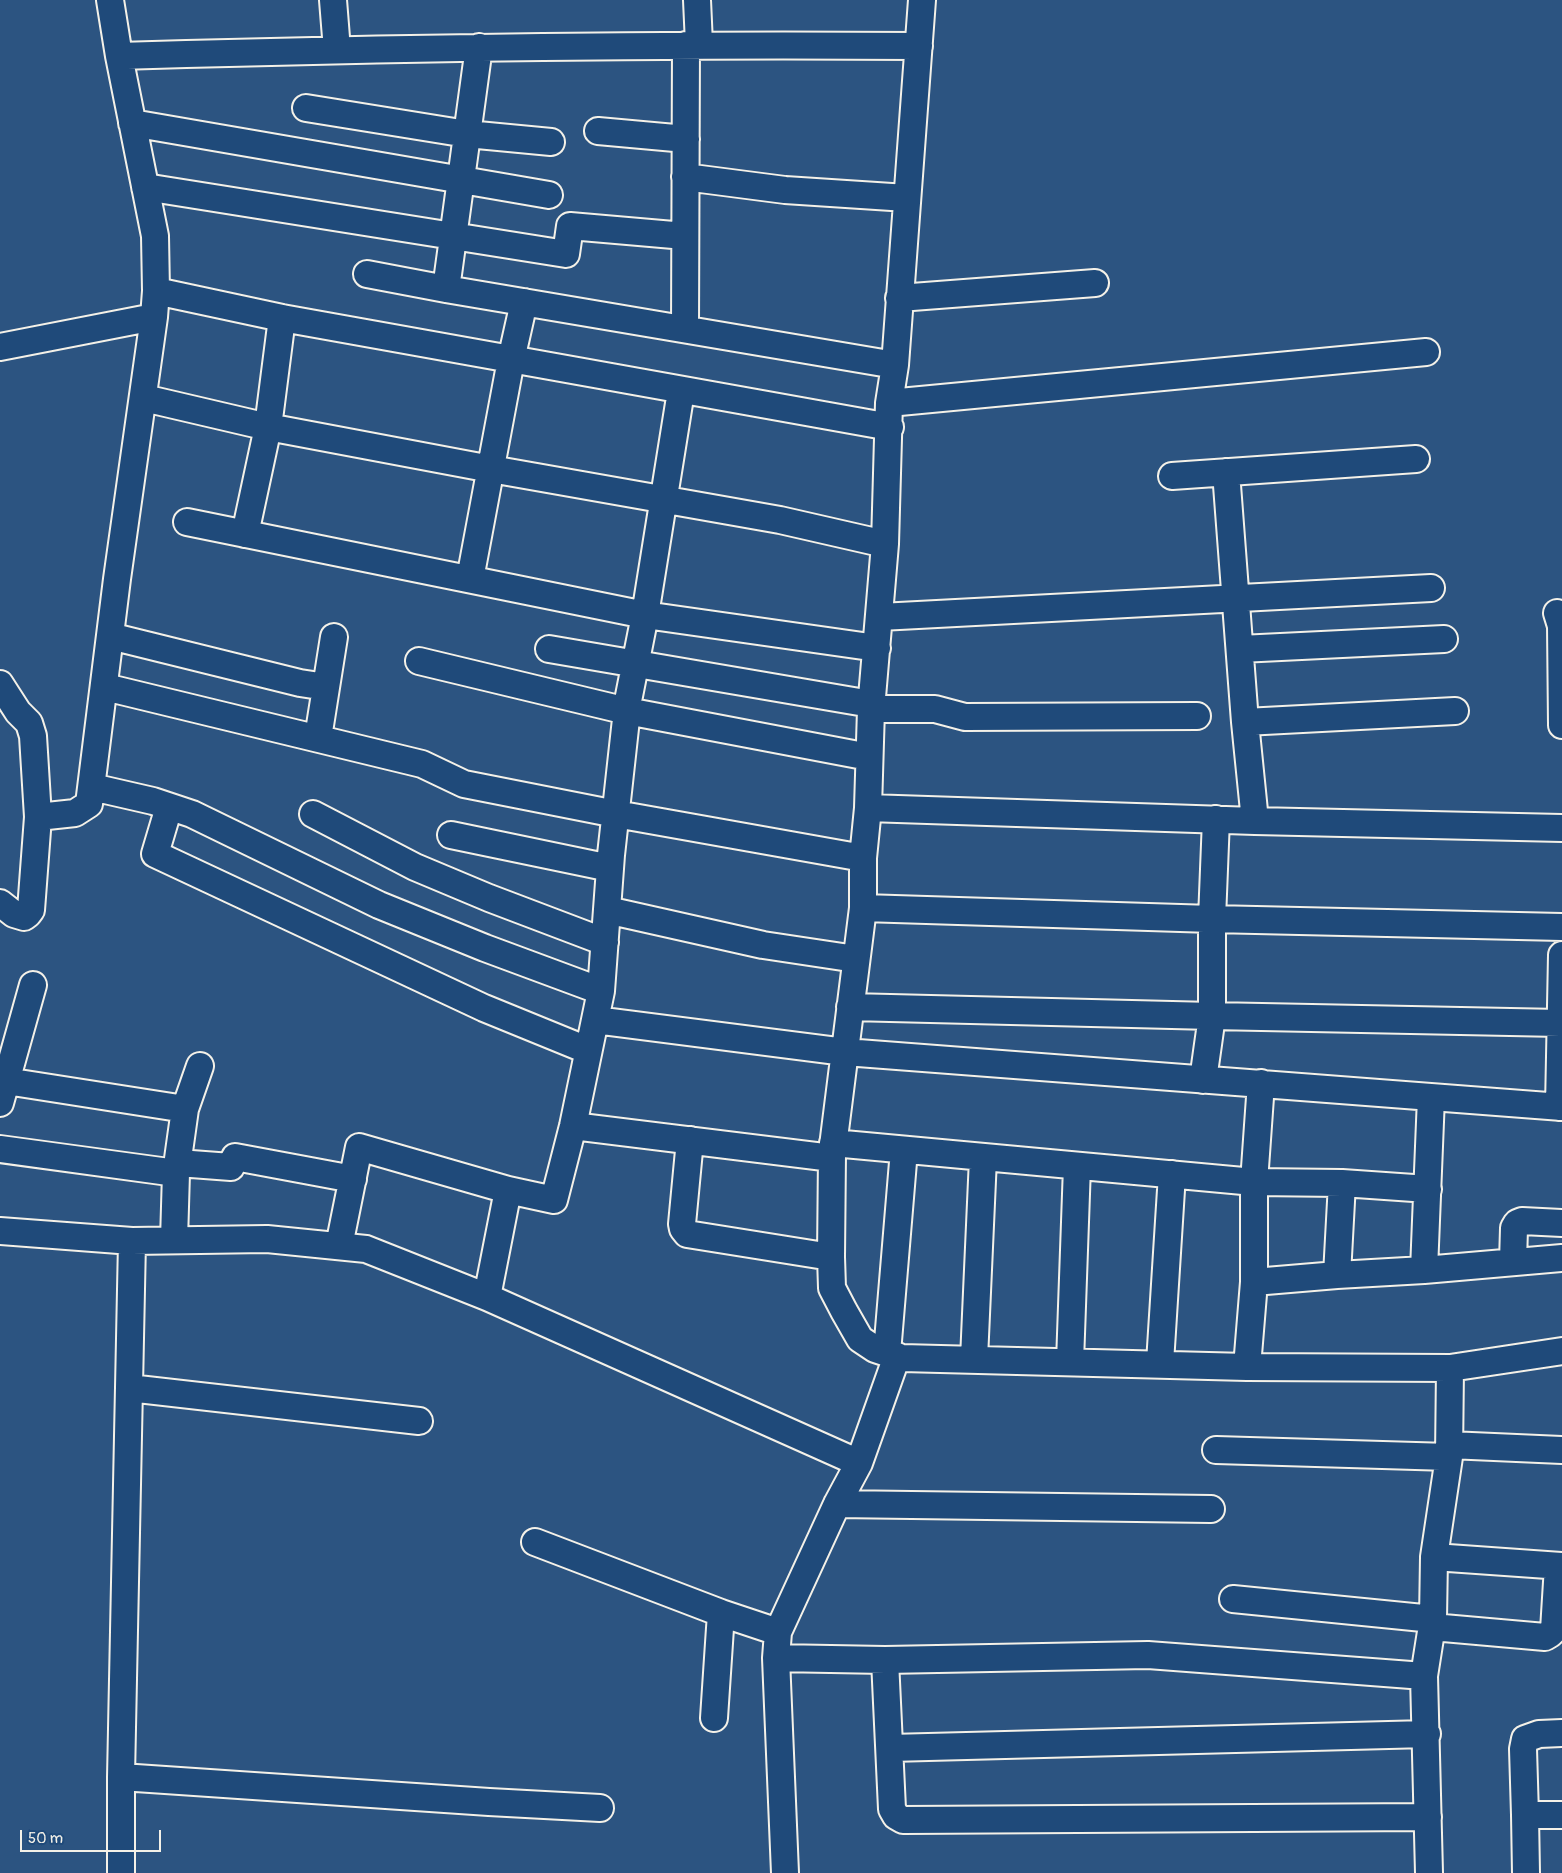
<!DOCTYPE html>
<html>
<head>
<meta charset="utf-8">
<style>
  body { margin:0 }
  #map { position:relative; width:1562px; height:1873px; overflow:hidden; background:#2c5481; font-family:Pangolin,sans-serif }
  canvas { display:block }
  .scale { position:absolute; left:20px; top:1830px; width:141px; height:22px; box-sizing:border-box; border:2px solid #f4f1e8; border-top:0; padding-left:6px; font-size:15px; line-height:18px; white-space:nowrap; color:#f4f1e8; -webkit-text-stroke:4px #1f4a7a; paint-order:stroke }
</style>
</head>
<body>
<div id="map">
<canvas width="1562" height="1873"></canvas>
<div class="scale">50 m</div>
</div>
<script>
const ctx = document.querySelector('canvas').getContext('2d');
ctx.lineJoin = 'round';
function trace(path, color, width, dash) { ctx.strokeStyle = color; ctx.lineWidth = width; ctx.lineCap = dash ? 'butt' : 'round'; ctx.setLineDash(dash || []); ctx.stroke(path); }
const minor = new Path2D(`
  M 333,0 L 337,50
  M 697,0 L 699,44
  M 922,0 L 895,365 L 889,403 L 885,544 L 871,709 L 868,808 L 863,858 L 863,908 L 832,1154 L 831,1257 L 832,1288 L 844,1311 L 860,1339 L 875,1349 L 902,1358 L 1247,1367 L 1450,1368 L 1562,1351
  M 119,56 C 386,48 652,44 919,46
  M 306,108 L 467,134 L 551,142
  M 132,123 L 549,195
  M 598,131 L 686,139
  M 685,177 L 785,190 L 907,198
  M 145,187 L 566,254 L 570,226 L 685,236
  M 367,274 L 446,289 L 895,365
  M 446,289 L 479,47
  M 156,291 L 282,318 L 890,427
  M 899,298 L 1095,283
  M 685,329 L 686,45
  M 0,347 L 154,317
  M 144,398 L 268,427 L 491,469 L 780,520 L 885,544
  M 889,403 L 1426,352
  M 1226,472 L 1245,722 L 1255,821
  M 1172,476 L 1416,459
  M 187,522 L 645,615 L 877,648
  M 245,534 L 268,427 L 282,318
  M 470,579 L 511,360 L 524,302
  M 1557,613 L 1561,626 L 1562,725
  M 880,617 L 1431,588
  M 110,636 L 300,683 L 326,687
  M 549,649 L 871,704
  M 1240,649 L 1444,639
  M 419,661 L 627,711 L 869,757
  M 0,684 L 18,712 L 29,723 L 33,736 L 38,817 L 31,910 L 28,914 L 24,917 L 14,914 L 0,903
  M 105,687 L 422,764 L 464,784 L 616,814 L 863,858
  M 871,709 L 935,709 L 965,717 L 1197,716
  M 1245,722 L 1455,711
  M 318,738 L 334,637
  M 92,787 L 153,801 L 192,814 L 379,905 L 485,948 L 601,991
  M 169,807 L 155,854 L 484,1008 L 587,1050
  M 868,808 L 1255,821 L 1562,828
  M 313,814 L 415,867 L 489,898 L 605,942
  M 38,817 L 75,813 L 89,804 L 117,579 L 154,317 L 156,291 L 155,236 L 119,56 L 110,0
  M 451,835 L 610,868
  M 863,908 L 1212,919 L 1562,927
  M 607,910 L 763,945 L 856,959
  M 850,1007 L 1212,1016 L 1560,1023
  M 595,1020 L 845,1052 L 1562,1107
  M 1203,1080 L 1212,1016 L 1212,919 L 1216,819
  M 6,1081 L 185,1109
  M 0,1103 L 33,985
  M 1559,1107 L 1562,955
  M 573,1126 L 832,1158
  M 690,1140 L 682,1224 L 683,1229 L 687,1234 L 831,1257
  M 833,1143 L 1254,1182 L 1342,1183 L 1428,1189
  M 0,1149 L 176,1173
  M 178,1163 L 231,1167 L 235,1157 L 353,1179
  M 0,1231 L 132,1241 L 267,1239 L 366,1249 L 487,1297 L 859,1463
  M 174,1240 L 176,1173 L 185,1109 L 200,1066
  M 339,1246 L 359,1147 L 508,1190 L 554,1200 L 573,1126 L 601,991 L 611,855 L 628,701 L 645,615 L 681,391
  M 1513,1262 L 1514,1228 L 1517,1223 L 1522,1221 L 1562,1223
  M 1424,1270 L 1431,1097
  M 1337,1275 L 1342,1183
  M 1254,1282 L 1337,1275 L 1424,1270 L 1562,1258
  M 487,1297 L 508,1190
  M 887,1353 L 904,1150
  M 974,1359 L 983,1158
  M 1070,1362 L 1077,1166
  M 1160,1363 L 1172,1174
  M 1247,1367 L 1254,1282 L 1254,1182 L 1261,1083
  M 129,1388 L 419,1421
  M 1449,1445 L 1562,1450
  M 1216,1450 L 1449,1457
  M 837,1504 L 1211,1509
  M 535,1542 L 721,1613 L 778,1632
  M 1434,1557 L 1562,1566
  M 1233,1599 L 1433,1619
  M 1432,1627 L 1545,1637 L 1550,1634 L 1554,1630 L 1558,1566
  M 776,1658 L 885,1660 L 1148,1655 L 1424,1676
  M 885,1660 L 892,1809 L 896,1816 L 903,1820 L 1428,1817
  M 714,1718 L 721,1613
  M 890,1748 L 1427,1734
  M 121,1777 L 489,1802 L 600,1808
  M 1525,1815 L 1523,1749 L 1525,1739 L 1539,1734 L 1562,1733
  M 121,1873 L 121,1777 L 132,1241
  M 785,1873 L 776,1658 L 778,1632 L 837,1504 L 859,1463 L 897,1356
  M 1429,1873 L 1424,1676 L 1433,1619 L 1434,1557 L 1449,1457 L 1450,1368
  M 1526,1873 L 1525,1815 L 1562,1815`);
trace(minor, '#f4f1e8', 30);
trace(minor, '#1f4a7a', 26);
</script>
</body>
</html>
